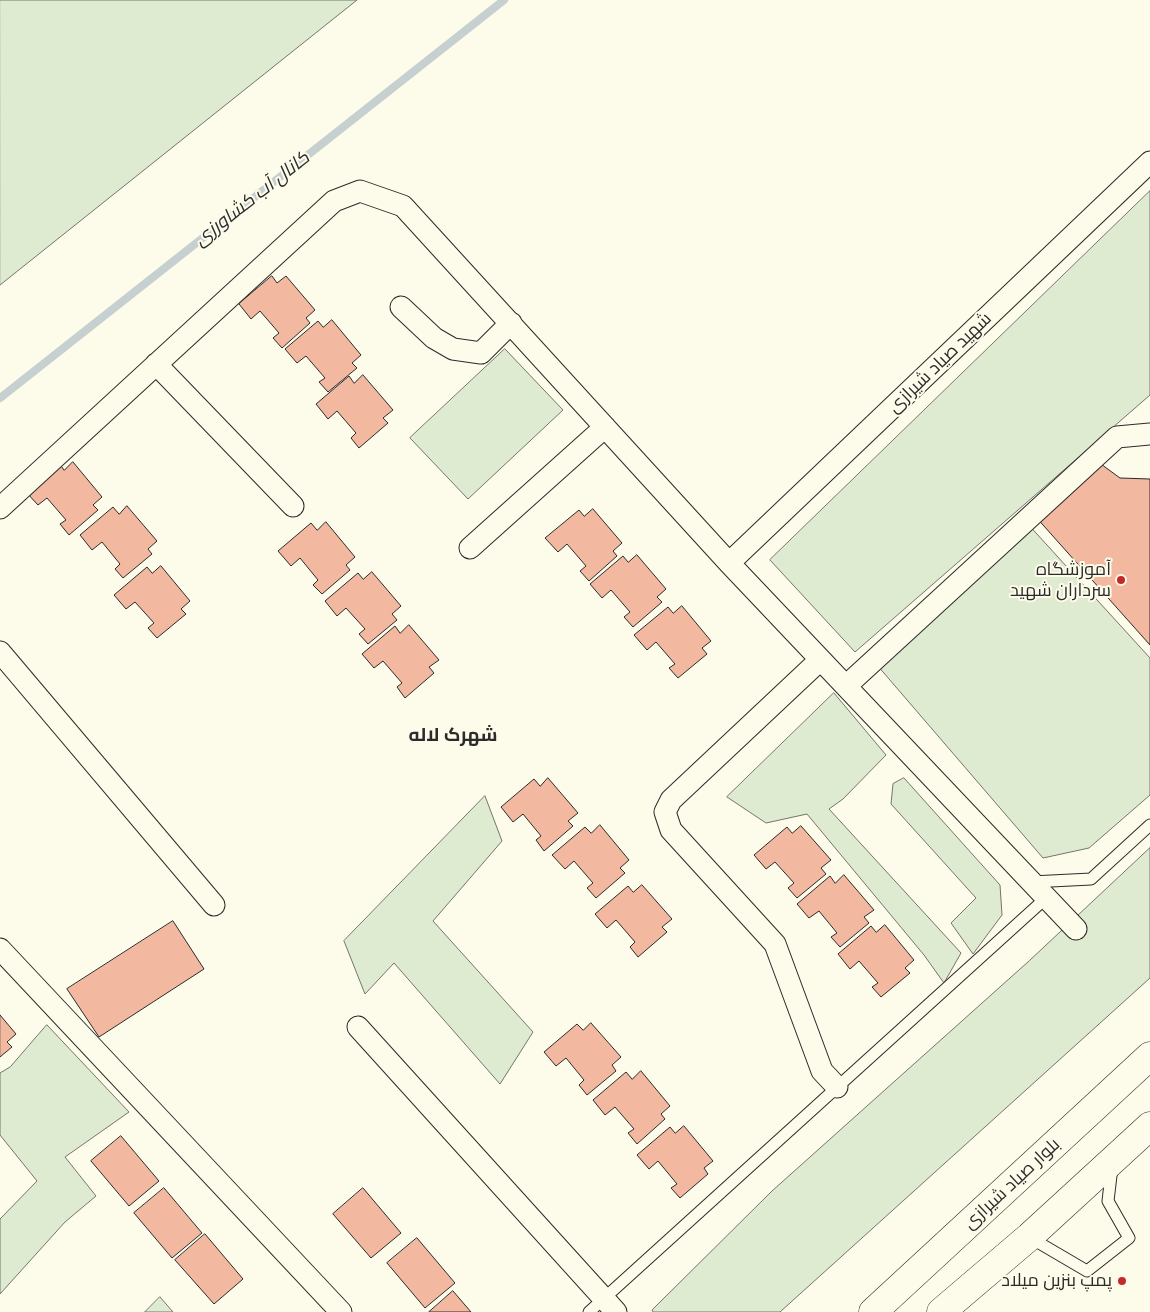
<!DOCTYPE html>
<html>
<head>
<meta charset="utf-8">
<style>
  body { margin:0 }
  canvas { display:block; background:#fdfbea }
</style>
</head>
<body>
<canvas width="1150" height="1312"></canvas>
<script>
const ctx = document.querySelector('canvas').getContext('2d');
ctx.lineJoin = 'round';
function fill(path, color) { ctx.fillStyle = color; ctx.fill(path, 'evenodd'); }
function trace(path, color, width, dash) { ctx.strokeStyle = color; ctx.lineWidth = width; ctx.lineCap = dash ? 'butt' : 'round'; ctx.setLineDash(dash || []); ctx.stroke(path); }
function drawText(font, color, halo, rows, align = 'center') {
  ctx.font = font + ' Merriweather,Cairo,serif'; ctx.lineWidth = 4; ctx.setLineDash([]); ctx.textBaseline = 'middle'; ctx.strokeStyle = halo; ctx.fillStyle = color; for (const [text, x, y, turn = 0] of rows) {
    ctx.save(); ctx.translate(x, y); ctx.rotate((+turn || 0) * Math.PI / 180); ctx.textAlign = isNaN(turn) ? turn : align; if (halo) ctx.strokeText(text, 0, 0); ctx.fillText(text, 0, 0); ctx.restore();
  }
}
const green = new Path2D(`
  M 0,0 L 357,0 L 0,285 Z
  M 1150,191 L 1150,395 L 855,652 L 770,560 Z
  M 505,349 L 563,410 L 468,499 L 410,438 Z
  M 1026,522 L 1150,658 L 1150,795 L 1089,848 L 1043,858 L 877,665 Z
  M 834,693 L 886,755 L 843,799 L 829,809 L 961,953 L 944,983 L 924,955 L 807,814 L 766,823 L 727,797 Z
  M 904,778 L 1000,885 L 1002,915 L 973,954 L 951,923 L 976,898 L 891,804 L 893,784 Z
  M 485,796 L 502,841 L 433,921 L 533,1032 L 500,1084 L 394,963 L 365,994 L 344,941 Z
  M 1150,848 L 1150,978 L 780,1312 L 653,1312 L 652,1310 L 772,1191 L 1029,961 Z
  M 47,1025 L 129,1112 L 65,1157 L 96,1196 L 65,1222 L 0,1294 L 0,1219 L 37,1181 L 0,1135 L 0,1073 L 10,1067 Z
  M 160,1297 L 173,1312 L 145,1312 Z`);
const stream = new Path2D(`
  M 0,398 L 504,0`);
const building = new Path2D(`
  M 272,276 L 277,283 L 286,276 L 315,310 L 306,318 L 310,323 L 282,348 L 273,338 L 279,333 L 260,311 L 251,319 L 239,304 Z
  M 332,320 L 361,355 L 352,363 L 357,368 L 328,392 L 319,382 L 325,378 L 306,356 L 297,363 L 285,349 L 318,321 L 323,327 Z
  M 363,375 L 393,410 L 383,418 L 388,423 L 359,448 L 351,438 L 356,433 L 337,411 L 328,419 L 316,404 L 349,376 L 354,383 Z
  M 1094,459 L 1120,478 L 1150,479 L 1150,645 L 1035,516 Z
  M 73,462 L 102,497 L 93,505 L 98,510 L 69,535 L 60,524 L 66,520 L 47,498 L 38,505 L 25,491 L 59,463 L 64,470 Z
  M 127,506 L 157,541 L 148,549 L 152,554 L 123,578 L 115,569 L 120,564 L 102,542 L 92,550 L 80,535 L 113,507 L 119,514 Z
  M 593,509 L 622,543 L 613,551 L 617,556 L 589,581 L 580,571 L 586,566 L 567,544 L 558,552 L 545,538 L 579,510 L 584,516 Z
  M 326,522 L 355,557 L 346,565 L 350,570 L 322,594 L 313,585 L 318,580 L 300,558 L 291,566 L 278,551 L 311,523 L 317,530 Z
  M 637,555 L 666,589 L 657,597 L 662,602 L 633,627 L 624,617 L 630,612 L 611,590 L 602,598 L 590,584 L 623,556 L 628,562 Z
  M 161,566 L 190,601 L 181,609 L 186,614 L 157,638 L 148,628 L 154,623 L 135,602 L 126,609 L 114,595 L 147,567 L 152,573 Z
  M 372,572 L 401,606 L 392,614 L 397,620 L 368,644 L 359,634 L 365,629 L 346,608 L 337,616 L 325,601 L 358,573 L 363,579 Z
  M 682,606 L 711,641 L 702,648 L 707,654 L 678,678 L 669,668 L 675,664 L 656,642 L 647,650 L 634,635 L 668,607 L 673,613 Z
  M 409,625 L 439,660 L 429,667 L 434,673 L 405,698 L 397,687 L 402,683 L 383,661 L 374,668 L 362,654 L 395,626 L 400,633 Z
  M 548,778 L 578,813 L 568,821 L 573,826 L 544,851 L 536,840 L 541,836 L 523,814 L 513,822 L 501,807 L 534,779 L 540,786 Z
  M 600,825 L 629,860 L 620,868 L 625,873 L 596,898 L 587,888 L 593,883 L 574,861 L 565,869 L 552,855 L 585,827 L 591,833 Z
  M 801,826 L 831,860 L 821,868 L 826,874 L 797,898 L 788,888 L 794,883 L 775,862 L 766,869 L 754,855 L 787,827 L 792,833 Z
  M 844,875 L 874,910 L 864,917 L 869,923 L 840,947 L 831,937 L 837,933 L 819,911 L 809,918 L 797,904 L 830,876 L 835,883 Z
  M 642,885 L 672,919 L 662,927 L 667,932 L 638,957 L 630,947 L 635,942 L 616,920 L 607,928 L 595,914 L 628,886 L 633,892 Z
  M 173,921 L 204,969 L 99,1037 L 67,989 Z
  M 885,925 L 914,960 L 905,968 L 910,973 L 881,997 L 872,987 L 878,983 L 859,961 L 850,969 L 838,954 L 871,926 L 876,932 Z
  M 0,1015 L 16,1034 L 7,1042 L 12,1047 L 0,1057 Z
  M 591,1023 L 621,1057 L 612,1065 L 616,1071 L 587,1095 L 579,1085 L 584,1080 L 566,1058 L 556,1066 L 544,1052 L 577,1024 L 583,1030 Z
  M 641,1071 L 670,1106 L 661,1114 L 665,1119 L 637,1144 L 628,1133 L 634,1129 L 615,1107 L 605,1115 L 593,1100 L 626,1072 L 632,1079 Z
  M 684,1126 L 713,1161 L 704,1168 L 708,1174 L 680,1198 L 671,1188 L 677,1184 L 658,1161 L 649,1169 L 637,1155 L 670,1127 L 675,1133 Z
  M 121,1136 L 159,1181 L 129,1206 L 91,1161 Z
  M 164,1188 L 202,1233 L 172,1258 L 134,1213 Z
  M 363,1188 L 401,1233 L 371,1258 L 333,1214 Z
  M 205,1234 L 243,1279 L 214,1304 L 175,1260 Z
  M 417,1238 L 455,1283 L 425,1308 L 387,1263 Z
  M 453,1291 L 471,1312 L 429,1312 Z`);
const lane = new Path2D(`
  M 1031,882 L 1091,879 L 1150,825
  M 1029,1237 L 1087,1271 L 1129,1238 L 1108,1201 L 1112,1167
  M 589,1312 L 1046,898`);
const street = new Path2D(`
  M 401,307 L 434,338 L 453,349 L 481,353 L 511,323
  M 156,364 L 293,506
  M 0,508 L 334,201 L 360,191 L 403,206 L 729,563 L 1076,929
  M 470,548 L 605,427
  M 729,563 L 1150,162
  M 0,652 L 214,905
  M 820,660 L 671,800 L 665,812 L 671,830 L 775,944 L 822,1071 L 837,1087
  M 846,686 L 1117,437 L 1150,434
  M 0,949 L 341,1312
  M 358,1027 L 616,1312`);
const secondary = new Path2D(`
  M 873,1312 L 1150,1056
  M 941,1312 L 1029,1237 L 1150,1126`);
const markers = [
  [1121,580,5,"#c62828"],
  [1122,1281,5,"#c62828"]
];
const streetNames = [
  ["شهید صیاد شیرازی",940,363,-44],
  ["بلوار صیاد شیرازی",1012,1184,-43]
];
const poiNames = [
  ["آموزشگاه",1111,570],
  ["سرداران شهید",1111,591],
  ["پمپ بنزین میلاد",1112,1281]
];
const waterNames = [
  ["کانال آب کشاورزی",252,199,-38]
];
const neighbourhoodNames = [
  ["شهرک لاله",453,736]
];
fill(green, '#deebd1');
trace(green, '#74746e', 1);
trace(stream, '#c7d0d0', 8);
fill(building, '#f2b8a0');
trace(building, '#2b2b2b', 1);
trace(lane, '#2b2b2b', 13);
trace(street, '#2b2b2b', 23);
trace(secondary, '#2b2b2b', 29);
trace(lane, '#fdfbea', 11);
trace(street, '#fdfbea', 21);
trace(secondary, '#fdfbea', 28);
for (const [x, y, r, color] of markers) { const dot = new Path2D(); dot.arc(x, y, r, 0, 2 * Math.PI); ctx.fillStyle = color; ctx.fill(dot); trace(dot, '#fdfbea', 2); }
drawText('18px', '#2b2b2b', '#fdfbea', streetNames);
drawText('18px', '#2b2b2b', '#fdfbea', poiNames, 'right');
drawText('italic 19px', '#2b2b2b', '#fdfbea', waterNames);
drawText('bold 19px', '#2b2b2b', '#fdfbea', neighbourhoodNames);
</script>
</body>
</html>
